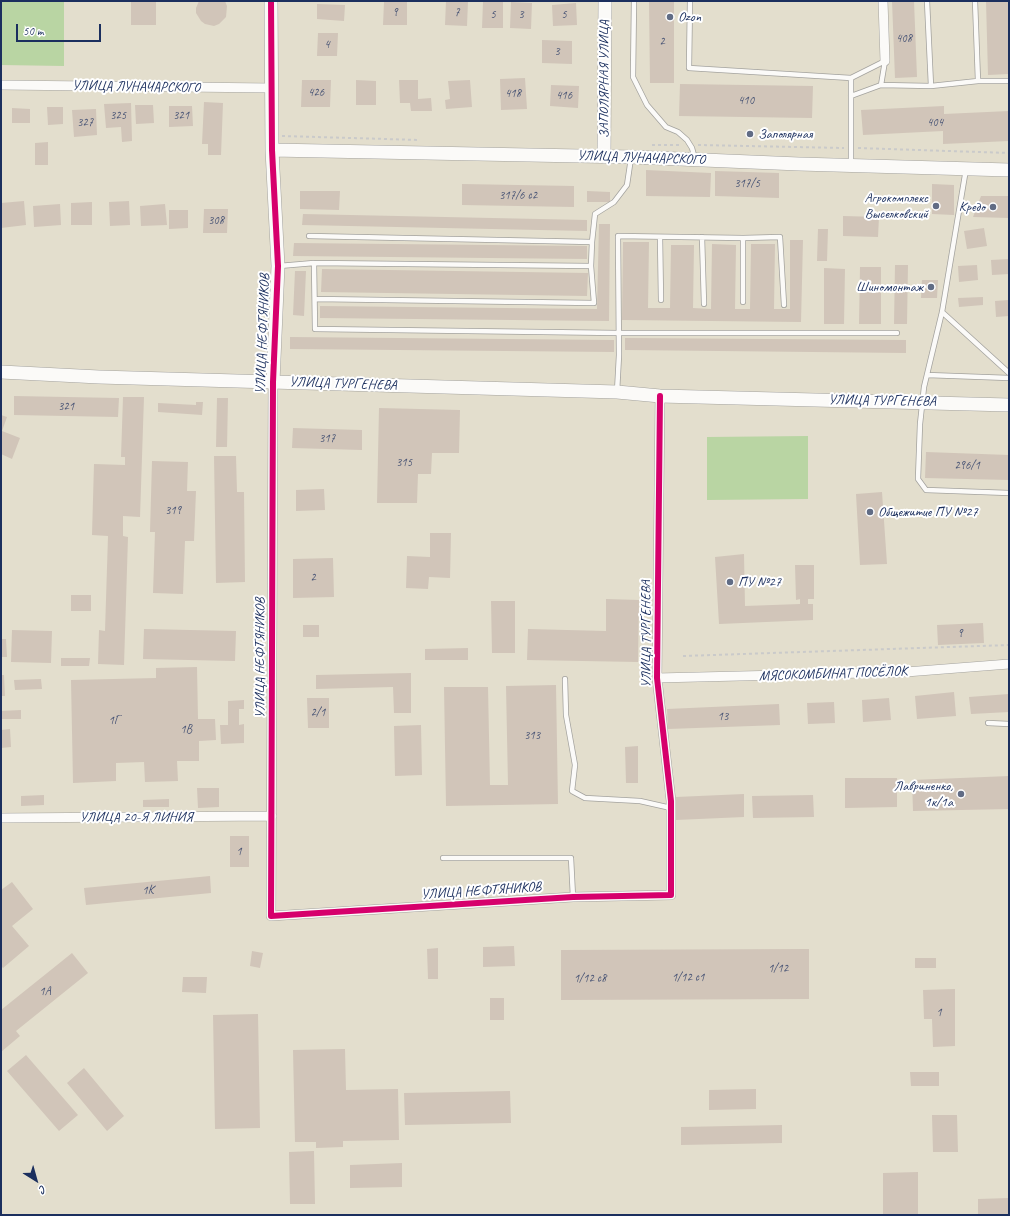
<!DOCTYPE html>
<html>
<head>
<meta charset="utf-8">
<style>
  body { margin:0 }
  #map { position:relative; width:1010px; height:1216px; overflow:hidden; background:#e3decd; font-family:Caveat,sans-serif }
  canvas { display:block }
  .frame { position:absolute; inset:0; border:2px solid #1b2f5e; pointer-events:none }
  .north { position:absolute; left:16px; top:1160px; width:40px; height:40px; -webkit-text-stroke:3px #fff; paint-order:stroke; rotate:143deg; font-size:11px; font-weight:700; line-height:16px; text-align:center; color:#1b2f5e }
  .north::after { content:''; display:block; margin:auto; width:14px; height:18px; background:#1b2f5e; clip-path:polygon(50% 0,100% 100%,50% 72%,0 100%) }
  .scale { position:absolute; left:16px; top:24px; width:85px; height:18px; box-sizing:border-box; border:2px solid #1b2f5e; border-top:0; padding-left:5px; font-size:12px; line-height:14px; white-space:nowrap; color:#1b2f5e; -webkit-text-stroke:3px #fff; paint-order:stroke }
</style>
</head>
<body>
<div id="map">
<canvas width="1010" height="1216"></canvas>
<div class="frame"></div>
<div class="north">С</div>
<div class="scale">50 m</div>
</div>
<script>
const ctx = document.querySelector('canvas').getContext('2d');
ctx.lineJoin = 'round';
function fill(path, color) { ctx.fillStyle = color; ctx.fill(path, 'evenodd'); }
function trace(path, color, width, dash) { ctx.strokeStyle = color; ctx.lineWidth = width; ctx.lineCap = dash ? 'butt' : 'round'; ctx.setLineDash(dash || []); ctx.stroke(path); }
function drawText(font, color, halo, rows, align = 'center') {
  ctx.font = font + ' Caveat,sans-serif'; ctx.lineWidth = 4; ctx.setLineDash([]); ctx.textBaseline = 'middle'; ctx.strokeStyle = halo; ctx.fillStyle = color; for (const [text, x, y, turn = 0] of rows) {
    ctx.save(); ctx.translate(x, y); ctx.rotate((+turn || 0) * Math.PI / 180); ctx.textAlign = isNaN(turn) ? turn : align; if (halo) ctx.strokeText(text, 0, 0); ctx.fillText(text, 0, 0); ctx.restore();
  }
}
const green = new Path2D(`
  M 1,1 L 64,1 L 64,66 L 1,65 Z
  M 808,436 L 808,499 L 707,500 L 707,437 Z`);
const building = new Path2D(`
  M 131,1 L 156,1 L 156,25 L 131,25 Z
  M 199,1 L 225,1 L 227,6 L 226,17 L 219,24 L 214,26 L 205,24 L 201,21 L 196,13 L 196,8 Z
  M 446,1 L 468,1 L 467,26 L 445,25 Z
  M 649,1 L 674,1 L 674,83 L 650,83 Z
  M 892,1 L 914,1 L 917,77 L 895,78 Z
  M 986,1 L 1009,1 L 1009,74 L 988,75 Z
  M 384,2 L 407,2 L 407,25 L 383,25 Z
  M 483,2 L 503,2 L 503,28 L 482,28 Z
  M 511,2 L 532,3 L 531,29 L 510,28 Z
  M 576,3 L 577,25 L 553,26 L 552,5 Z
  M 317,4 L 345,5 L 344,21 L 317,19 Z
  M 318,33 L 338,33 L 337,56 L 317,56 Z
  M 542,40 L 572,41 L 572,64 L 542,63 Z
  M 525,78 L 527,109 L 501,110 L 500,79 Z
  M 302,80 L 331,80 L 330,107 L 301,107 Z
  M 356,80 L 376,81 L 376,105 L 356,105 Z
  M 399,80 L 418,80 L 418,99 L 431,98 L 432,111 L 411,111 L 410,103 L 400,103 Z
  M 470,80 L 472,107 L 446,109 L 445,100 L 450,99 L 448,81 Z
  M 680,84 L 813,86 L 812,118 L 679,116 Z
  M 551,85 L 579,86 L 578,108 L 550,106 Z
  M 204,102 L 223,103 L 221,155 L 208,155 L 208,144 L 202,144 Z
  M 131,103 L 132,141 L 122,142 L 121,127 L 106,128 L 104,104 Z
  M 135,105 L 153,105 L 154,123 L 136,124 Z
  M 169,106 L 192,106 L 193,126 L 169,127 Z
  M 944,106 L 944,114 L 1009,111 L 1009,141 L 943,144 L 943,131 L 863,135 L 861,110 Z
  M 47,107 L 63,107 L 63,124 L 48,125 Z
  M 12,108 L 30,109 L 30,123 L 12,123 Z
  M 96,109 L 97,135 L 74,137 L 72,110 Z
  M 48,142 L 48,165 L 35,165 L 35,143 Z
  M 646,170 L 711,173 L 710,197 L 646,196 Z
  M 715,171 L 779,173 L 779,198 L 715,196 Z
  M 462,184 L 574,186 L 574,207 L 462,205 Z
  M 932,184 L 954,185 L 954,215 L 932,214 Z
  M 300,191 L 340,191 L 339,210 L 300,209 Z
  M 587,191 L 610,192 L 610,202 L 587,202 Z
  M 981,196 L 1009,196 L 1009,218 L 973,217 Z
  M 24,201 L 26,225 L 1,228 L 1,203 Z
  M 129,201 L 130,225 L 110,226 L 109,202 Z
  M 92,202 L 92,225 L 71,225 L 71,203 Z
  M 60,204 L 61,225 L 34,227 L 33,206 Z
  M 165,204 L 167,225 L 141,226 L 140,206 Z
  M 204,209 L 228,209 L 227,233 L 203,233 Z
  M 169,210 L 188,210 L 188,228 L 169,229 Z
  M 303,214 L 587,220 L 587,231 L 302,225 Z
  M 843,216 L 879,217 L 878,237 L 843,236 Z
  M 599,224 L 610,224 L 609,321 L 320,318 L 320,306 L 597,309 Z
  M 984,228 L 987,246 L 967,249 L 964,231 Z
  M 818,229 L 828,229 L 827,261 L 817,261 Z
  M 790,240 L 803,240 L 801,322 L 622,320 L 623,242 L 649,242 L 648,308 L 670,308 L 671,245 L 694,245 L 693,308 L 711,309 L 712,244 L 736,245 L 735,309 L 750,309 L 751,244 L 775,244 L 774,309 L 790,309 Z
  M 294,243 L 587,246 L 587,259 L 293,256 Z
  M 1009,259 L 1009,274 L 992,275 L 991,260 Z
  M 895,265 L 908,265 L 907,324 L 894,324 Z
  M 977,265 L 978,280 L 959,282 L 958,266 Z
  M 860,267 L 881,267 L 881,324 L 859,324 Z
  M 824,268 L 845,269 L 844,324 L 824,324 Z
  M 322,269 L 588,273 L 587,296 L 321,292 Z
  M 295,271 L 306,271 L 304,316 L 293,315 Z
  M 922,280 L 938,280 L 937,298 L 921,298 Z
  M 983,297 L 983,305 L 959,307 L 958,298 Z
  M 1009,300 L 1009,316 L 996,317 L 995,301 Z
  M 290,337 L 614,340 L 614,352 L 290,349 Z
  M 625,338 L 906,340 L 906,353 L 625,350 Z
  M 14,396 L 119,398 L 118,417 L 14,415 Z
  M 123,397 L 144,397 L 140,517 L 123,516 L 123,536 L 128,537 L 124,665 L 98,664 L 99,630 L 105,631 L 108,536 L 92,535 L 94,464 L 125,465 L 125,457 L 121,457 Z
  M 217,398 L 228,398 L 227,447 L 216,447 Z
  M 196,402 L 203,402 L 202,415 L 158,412 L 158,403 L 196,405 Z
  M 379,408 L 460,410 L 459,453 L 432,453 L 431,474 L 418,474 L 417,503 L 377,503 Z
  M 1,415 L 7,417 L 2,431 L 20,438 L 12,459 L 1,454 Z
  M 293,428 L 362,430 L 362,450 L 292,448 Z
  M 926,452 L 1009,455 L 1009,480 L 925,478 Z
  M 214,456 L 236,456 L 237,492 L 244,492 L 245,582 L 216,583 Z
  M 152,461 L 188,462 L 187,491 L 196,491 L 194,541 L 185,541 L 183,594 L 153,593 L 155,532 L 150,532 Z
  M 324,489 L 325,510 L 296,511 L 296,490 Z
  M 882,492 L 887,564 L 860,565 L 856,494 Z
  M 430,533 L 451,533 L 450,578 L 429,577 L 428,589 L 406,588 L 407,556 L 430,557 Z
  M 744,554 L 745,606 L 800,604 L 800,599 L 796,600 L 795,565 L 814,565 L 814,599 L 808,599 L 808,604 L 813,604 L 813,620 L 719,624 L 715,557 Z
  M 333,558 L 334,597 L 293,598 L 293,559 Z
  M 71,595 L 91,595 L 91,611 L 71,611 Z
  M 606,599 L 639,600 L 638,662 L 527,660 L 528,629 L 606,631 Z
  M 491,601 L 515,601 L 515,653 L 492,653 Z
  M 983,623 L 984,643 L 938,645 L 937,625 Z
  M 303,625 L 319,625 L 319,637 L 303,637 Z
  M 144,629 L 236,631 L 235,661 L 143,659 Z
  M 12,630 L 52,631 L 51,663 L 11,662 Z
  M 1,639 L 6,639 L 7,657 L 1,657 Z
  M 468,648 L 468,660 L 425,660 L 425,649 Z
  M 61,658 L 90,658 L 89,666 L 61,666 Z
  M 197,667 L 198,719 L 215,719 L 216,740 L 199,741 L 199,761 L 177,761 L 178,781 L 145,782 L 144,762 L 116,763 L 116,781 L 73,783 L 71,680 L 156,678 L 156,668 Z
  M 411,673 L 411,713 L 394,713 L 393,687 L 316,689 L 316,675 Z
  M 1,675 L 4,675 L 5,696 L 1,696 Z
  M 41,679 L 42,689 L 15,690 L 14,680 Z
  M 556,685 L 558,804 L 446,806 L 444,687 L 488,687 L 490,785 L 508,785 L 506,686 Z
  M 954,692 L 956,716 L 917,719 L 915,696 Z
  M 1009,694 L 1009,712 L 971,714 L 969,697 Z
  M 307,698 L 329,698 L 329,728 L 308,728 Z
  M 889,698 L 891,720 L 863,722 L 862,700 Z
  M 244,700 L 244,709 L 239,709 L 239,725 L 244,724 L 244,743 L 221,744 L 220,725 L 228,725 L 228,701 Z
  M 834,702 L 835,723 L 808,724 L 807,703 Z
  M 779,704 L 780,725 L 668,729 L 667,709 Z
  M 21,710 L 21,719 L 1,719 L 1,711 Z
  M 421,725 L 422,775 L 395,776 L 394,726 Z
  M 10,729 L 11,747 L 1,748 L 1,730 Z
  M 638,746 L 638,783 L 626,783 L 625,747 Z
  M 1009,776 L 1009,809 L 913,811 L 912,780 Z
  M 845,778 L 897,778 L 897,807 L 845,808 Z
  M 197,788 L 219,788 L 219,807 L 198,808 Z
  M 744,794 L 744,817 L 676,820 L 676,797 Z
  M 44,795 L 44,805 L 21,806 L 21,796 Z
  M 813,795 L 814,817 L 753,818 L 752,796 Z
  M 169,799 L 169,807 L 143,807 L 143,800 Z
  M 230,836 L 249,836 L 249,867 L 230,867 Z
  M 210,876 L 211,893 L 86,905 L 84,888 Z
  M 12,882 L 33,909 L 12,926 L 29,946 L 3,968 L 1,966 L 1,890 Z
  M 514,946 L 515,966 L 483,967 L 483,947 Z
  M 438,948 L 438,979 L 428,979 L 427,949 Z
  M 809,949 L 809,999 L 561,1000 L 561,950 Z
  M 252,951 L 263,953 L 260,968 L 250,966 Z
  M 72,953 L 88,973 L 16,1031 L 20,1036 L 1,1052 L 1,1010 Z
  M 915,958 L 936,958 L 936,968 L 915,968 Z
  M 183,977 L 207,977 L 206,993 L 182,992 Z
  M 955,989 L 955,1046 L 933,1047 L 932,1019 L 924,1019 L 923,990 Z
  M 490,998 L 504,998 L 504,1020 L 490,1020 Z
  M 258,1014 L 260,1128 L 215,1129 L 213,1015 Z
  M 345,1049 L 346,1090 L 398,1089 L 399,1140 L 343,1141 L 343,1147 L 316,1148 L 316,1142 L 295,1142 L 293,1050 Z
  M 26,1055 L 78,1115 L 59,1131 L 7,1071 Z
  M 84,1068 L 124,1116 L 107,1131 L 67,1083 Z
  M 910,1072 L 939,1072 L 939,1086 L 911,1086 Z
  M 756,1089 L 756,1109 L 709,1110 L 709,1090 Z
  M 510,1091 L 511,1123 L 405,1125 L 404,1093 Z
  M 932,1115 L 957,1115 L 958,1152 L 933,1152 Z
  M 782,1125 L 782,1143 L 681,1145 L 681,1127 Z
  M 314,1151 L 315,1204 L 290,1204 L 289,1152 Z
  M 402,1163 L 402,1187 L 350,1188 L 350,1165 Z
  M 918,1172 L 918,1215 L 883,1215 L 883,1173 Z
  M 1009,1198 L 1009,1215 L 978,1215 L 978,1199 Z`);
const path = new Path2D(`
  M 282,136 L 420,140
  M 652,145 L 680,145
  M 698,145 L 844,148
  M 858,148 L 1009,153
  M 683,656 L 1009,645`);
const lane = new Path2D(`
  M 634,1 L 633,77 L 647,105 L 666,127 L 678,132 L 687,140 L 692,148 L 695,159
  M 690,1 L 689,68 L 851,78
  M 927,1 L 931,86
  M 975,1 L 978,81
  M 885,61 L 881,85 L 931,86 L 978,81 L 1009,81
  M 851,96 L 881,85
  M 851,165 L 851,78 L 885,61
  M 966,169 L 942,312 L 924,387 L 920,424 L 918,479 L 926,490 L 1009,493
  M 309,236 L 592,242 L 591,266
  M 660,237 L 661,300
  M 702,237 L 704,304
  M 592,242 L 595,214 L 614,202 L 627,185 L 631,158
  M 279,266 L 314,263
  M 315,299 L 594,303 L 591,266 L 314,263 L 315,329 L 618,333 L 897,333
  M 743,302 L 743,238
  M 942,312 L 1009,373
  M 927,375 L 1009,378
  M 617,392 L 619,355 L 618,236 L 743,238 L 780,237 L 784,305
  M 565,679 L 566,715 L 575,765 L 572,791 L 585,798 L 640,801 L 671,808
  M 988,723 L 1009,724
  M 443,858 L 571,858 L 573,897`);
const street = new Path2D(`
  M 883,1 L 885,61
  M 1,85 L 272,88
  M 273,382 L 271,916 L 573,897 L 671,895 L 671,801 L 657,678 L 660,396
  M 657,678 L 906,672 L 1009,664
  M 1,818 L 272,816`);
const secondary = new Path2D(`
  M 271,1 L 272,150 L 278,266 L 273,382
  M 272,150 L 632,157 L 799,164 L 1009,170
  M 604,157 L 605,1
  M 1,372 L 99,377 L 617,392 L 660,396 L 1009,405`);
const cycleway = new Path2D(`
  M 271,1 L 272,150 L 278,266 L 273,382 L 271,916 L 573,897 L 671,895 L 671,801 L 657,678 L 660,396`);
const markers = [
  [670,17,4,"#616c85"],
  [750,134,4,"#616c85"],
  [936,206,4,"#616c85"],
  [993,207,4,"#616c85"],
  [931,287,4,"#616c85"],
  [870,512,4,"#616c85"],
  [730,582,4,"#616c85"],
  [961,794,4,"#616c85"]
];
const numberNames = [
  ["9",395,13],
  ["7",457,13],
  ["5",493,15],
  ["3",521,15],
  ["5",564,15],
  ["408",904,39],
  ["2",662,42],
  ["4",327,45],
  ["3",557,52],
  ["426",316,93],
  ["418",513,94],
  ["416",564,96],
  ["410",746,101],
  ["325",118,116],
  ["321",181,116],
  ["327",85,123],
  ["404",935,123],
  ["317/5",747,184],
  ["317/6 с2",518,196],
  ["308",216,221],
  ["321",66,407],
  ["317",327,439],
  ["315",404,463],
  ["296/1",967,466],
  ["319",173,511],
  ["2",313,578],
  ["9",960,634],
  ["2/1",318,713],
  ["13",723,717],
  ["1Г",114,721],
  ["1В",186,730],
  ["313",532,736],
  ["1",239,852],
  ["1К",148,891],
  ["1/12",778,969],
  ["1/12 с1",688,978],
  ["1/12 с8",590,979],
  ["1А",45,992],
  ["1",939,1013]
];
const poiNames = [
  ["Ozon",678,17],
  ["Заполярная",758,134],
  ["Агрокомплекс",928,198,"right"],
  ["Выселковский",928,214,"right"],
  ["Кредо",985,207,"right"],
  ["Шиномонтаж",923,287,"right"],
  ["Общежитие ПУ №27",878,512],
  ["ПУ №27",738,582],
  ["Лавриненко,",953,786,"right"],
  ["1к/1а",953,802,"right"]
];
const streetNames = [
  ["ЗАПОЛЯРНАЯ УЛИЦА",604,79,-90],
  ["УЛИЦА ЛУНАЧАРСКОГО",136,87,1],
  ["УЛИЦА ЛУНАЧАРСКОГО",641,158,2],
  ["УЛИЦА НЕФТЯНИКОВ",263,334,-88],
  ["УЛИЦА ТУРГЕНЕВА",343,384,2],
  ["УЛИЦА ТУРГЕНЕВА",882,401,1],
  ["УЛИЦА ТУРГЕНЕВА",646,634,-90],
  ["УЛИЦА НЕФТЯНИКОВ",260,658,-90],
  ["МЯСОКОМБИНАТ ПОСЁЛОК",833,674,-2],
  ["УЛИЦА 20-Я ЛИНИЯ",136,817],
  ["УЛИЦА НЕФТЯНИКОВ",481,891,-4]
];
fill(green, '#b9d5a3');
fill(building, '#d1c5b9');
trace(lane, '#a3a29e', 6);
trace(street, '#a3a29e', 10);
trace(secondary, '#a3a29e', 14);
trace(path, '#cacaca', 2, [3, 3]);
trace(lane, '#fbfaf8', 4.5);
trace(street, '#fbfaf8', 9);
trace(secondary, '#fbfaf8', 13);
trace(cycleway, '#d6006c', 6);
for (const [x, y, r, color] of markers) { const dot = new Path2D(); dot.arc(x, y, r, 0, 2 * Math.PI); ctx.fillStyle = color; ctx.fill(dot); trace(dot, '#fff', 1.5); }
drawText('12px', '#485475', null, numberNames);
drawText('14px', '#1b2f5e', '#fff', poiNames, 'left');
drawText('14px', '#1b2f5e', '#fff', streetNames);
</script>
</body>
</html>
